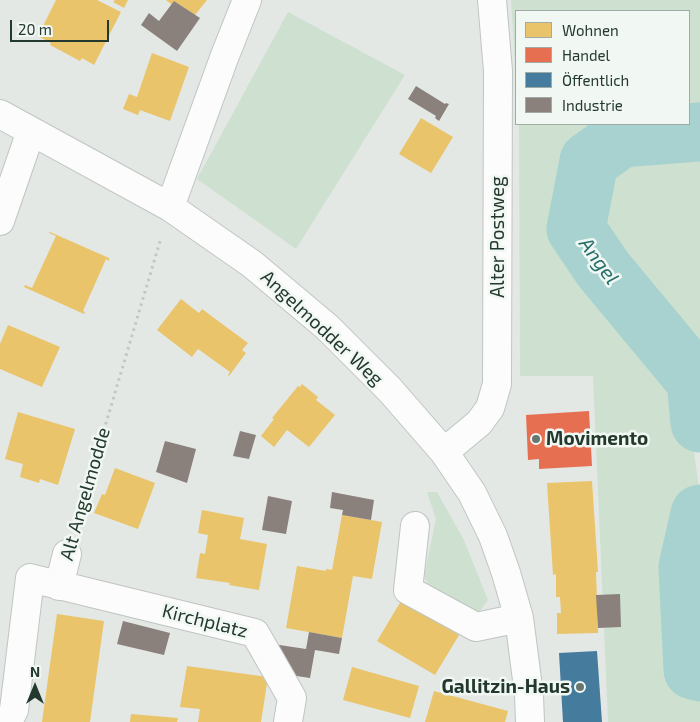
<!DOCTYPE html>
<html>
<head>
<meta charset="utf-8">
<style>
  body { margin:0 }
  #map { position:relative; width:700px; height:722px; overflow:hidden; background:#e3e8e5; font-family:"Exo 2",sans-serif }
  canvas { display:block }
  .legend { position:absolute; left:515px; top:10px; width:175px; height:115px; box-sizing:border-box; background:#f1f7f3; border:1px solid #9faba4; margin:0; padding:6px 9px; list-style:none; font-size:15px; color:#24392e }
  .legend li { display:flex; align-items:center; gap:10px; height:25px }
  .legend b { width:25px; border:1px solid #9faba4 }
  .north { position:absolute; left:10px; top:662px; width:50px; height:50px; -webkit-text-stroke:4px #f1f7f3; paint-order:stroke; rotate:0deg; font-size:14px; font-weight:700; line-height:20px; text-align:center; color:#24392e }
  .north::after { content:''; display:block; margin:auto; width:18px; height:22px; background:#24392e; clip-path:polygon(50% 0,100% 100%,50% 72%,0 100%) }
  .scale { position:absolute; left:10px; top:20px; width:99px; height:22px; box-sizing:border-box; border:2px solid #24392e; border-top:0; padding-left:6px; font-size:15px; line-height:18px; white-space:nowrap; color:#24392e; -webkit-text-stroke:4px #f1f7f3; paint-order:stroke }
</style>
</head>
<body>
<div id="map">
<canvas width="700" height="722"></canvas>
<ul class="legend">
<li><b style="height:14px;background:#e9c46a"></b>Wohnen</li>
<li><b style="height:14px;background:#e76f51"></b>Handel</li>
<li><b style="height:14px;background:#457b9d"></b>Öffentlich</li>
<li><b style="height:14px;background:#8a817c"></b>Industrie</li>
</ul>
<div class="north">N</div>
<div class="scale">20 m</div>
</div>
<script>
const ctx = document.querySelector('canvas').getContext('2d');
ctx.lineJoin = 'round';
function fill(path, color) { ctx.fillStyle = color; ctx.fill(path, 'evenodd'); }
function trace(path, color, width, dash) { ctx.strokeStyle = color; ctx.lineWidth = width; ctx.lineCap = dash ? 'butt' : 'round'; ctx.setLineDash(dash || []); ctx.stroke(path); }
function drawText(font, color, halo, rows, align = 'center') {
  ctx.font = font + ' "Exo 2",sans-serif'; ctx.lineWidth = 5; ctx.setLineDash([]); ctx.textBaseline = 'middle'; ctx.strokeStyle = halo; ctx.fillStyle = color; for (const [text, x, y, turn = 0] of rows) {
    ctx.save(); ctx.translate(x, y); ctx.rotate((+turn || 0) * Math.PI / 180); ctx.textAlign = isNaN(turn) ? turn : align; if (halo) ctx.strokeText(text, 0, 0); ctx.fillText(text, 0, 0); ctx.restore();
  }
}
const green = new Path2D(`
  M 511,0 L 700,0 L 700,120 L 689,121 L 689,11 L 516,11 L 516,78 Z
  M 288,12 L 405,75 L 296,249 L 197,179 Z
  M 519,124 L 674,124 L 620,131 L 583,159 L 569,229 L 599,275 L 685,381 L 699,489 L 681,564 L 686,674 L 700,678 L 700,722 L 608,722 L 593,376 L 520,376 Z
  M 700,132 L 700,423 L 695,381 L 603,269 L 576,229 L 589,161 L 621,138 Z
  M 427,492 L 437,492 L 464,540 L 488,600 L 480,611 L 469,610 L 428,584 L 424,576 L 436,519 Z
  M 700,514 L 700,672 L 693,670 L 688,567 Z`);
const homes = new Path2D(`
  M 56,0 L 97,0 L 121,12 L 94,65 L 82,58 L 80,61 L 50,45 L 51,43 L 38,36 Z
  M 115,0 L 128,0 L 124,8 L 113,2 Z
  M 166,0 L 207,0 L 195,15 L 174,1 L 172,5 Z
  M 152,53 L 189,67 L 170,121 L 140,110 L 138,115 L 123,109 L 129,94 L 137,97 Z
  M 421,118 L 453,137 L 431,173 L 399,154 Z
  M 50,232 L 109,258 L 109,261 L 106,259 L 83,311 L 85,312 L 84,314 L 24,287 L 25,285 L 32,288 L 56,236 L 49,233 Z
  M 181,299 L 199,313 L 202,309 L 248,343 L 242,350 L 246,353 L 229,376 L 228,375 L 230,372 L 198,349 L 192,357 L 157,330 Z
  M 8,325 L 60,347 L 42,387 L 0,369 L 0,344 Z
  M 302,384 L 318,397 L 316,400 L 335,415 L 309,447 L 287,430 L 274,447 L 261,436 L 274,419 L 272,418 L 298,386 L 300,387 Z
  M 18,412 L 75,429 L 58,485 L 40,479 L 39,483 L 20,477 L 23,464 L 5,459 Z
  M 115,468 L 155,483 L 138,529 L 94,513 L 102,494 L 105,495 Z
  M 592,481 L 598,572 L 596,572 L 598,633 L 557,634 L 557,613 L 561,613 L 560,597 L 556,597 L 556,574 L 553,575 L 547,483 Z
  M 202,510 L 244,518 L 240,539 L 267,544 L 259,590 L 229,585 L 230,583 L 196,578 L 200,553 L 205,554 L 208,535 L 198,533 Z
  M 342,515 L 382,522 L 372,579 L 353,576 L 342,638 L 286,628 L 297,566 L 326,571 L 326,569 L 332,570 Z
  M 401,601 L 459,635 L 435,675 L 377,641 Z
  M 57,614 L 104,621 L 90,722 L 42,722 Z
  M 187,666 L 268,677 L 261,722 L 198,722 L 200,709 L 180,707 Z
  M 352,667 L 419,686 L 410,718 L 343,700 Z
  M 434,691 L 508,711 L 505,722 L 425,722 Z
  M 131,714 L 178,718 L 177,722 L 130,722 Z`);
const shops = new Path2D(`
  M 589,411 L 592,466 L 539,469 L 539,459 L 528,460 L 526,415 Z`);
const public = new Path2D(`
  M 597,651 L 602,722 L 563,722 L 559,653 Z`);
const industry = new Path2D(`
  M 174,1 L 200,18 L 177,51 L 141,25 L 149,13 L 159,21 Z
  M 416,86 L 445,104 L 446,103 L 449,104 L 439,121 L 435,118 L 436,116 L 408,99 Z
  M 240,431 L 256,435 L 249,459 L 233,456 Z
  M 165,441 L 196,449 L 187,483 L 156,472 Z
  M 332,492 L 374,500 L 371,520 L 342,515 L 343,510 L 330,508 Z
  M 268,496 L 292,501 L 286,534 L 262,530 Z
  M 620,594 L 621,627 L 598,628 L 596,595 Z
  M 123,621 L 170,633 L 164,655 L 117,644 Z
  M 309,632 L 342,638 L 339,654 L 315,650 L 310,678 L 290,675 L 273,644 L 306,649 Z`);
const river = new Path2D(`
  M 700,132 L 621,138 L 589,161 L 576,229 L 603,269 L 696,381 L 700,423
  M 700,514 L 688,567 L 693,670 L 700,672`);
const path = new Path2D(`
  M 76,524 L 161,238`);
const minor = new Path2D(`
  M 0,114 L 170,207 L 252,264 L 327,327 L 390,390 L 444,452 L 472,493 L 493,536 L 506,573 L 519,618 L 529,695 L 530,722
  M 170,207 L 224,58 L 247,0
  M 0,221 L 31,131
  M 444,452 L 479,423 L 490,408 L 497,384 L 498,71 L 492,0
  M 415,526 L 408,590 L 476,627 L 519,618
  M 59,586 L 67,554
  M 8,722 L 14,710 L 30,578 L 255,633 L 292,698 L 288,722`);
const markers = [
  [536,439,5,"#67766e"],
  [580,687,5,"#67766e"]
];
const streetNames = [
  ["Alter Postweg",498,237,-90],
  ["Angelmodder Weg",322,328,43],
  ["Alt Angelmodde",85,494,-74],
  ["Kirchplatz",205,621,14]
];
const poiNames = [
  ["Movimento",546,439],
  ["Gallitzin-Haus",570,687,"right"]
];
const waterNames = [
  ["Angel",599,261,54]
];
fill(green, '#cee0d0');
fill(homes, '#e9c46a');
fill(shops, '#e76f51');
fill(public, '#457b9d');
fill(industry, '#8a817c');
trace(river, '#a8d2cf', 59);
trace(minor, '#c0c5c2', 30);
trace(path, '#c0c8c3', 3, [2.5, 4]);
trace(minor, '#fbfcfb', 28);
for (const [x, y, r, color] of markers) { const dot = new Path2D(); dot.arc(x, y, r, 0, 2 * Math.PI); ctx.fillStyle = color; ctx.fill(dot); trace(dot, '#f1f7f3', 2); }
drawText('19px', '#24392e', '#f1f7f3', streetNames);
drawText('bold 19px', '#24392e', '#f1f7f3', poiNames, 'left');
drawText('italic 20px', '#246e6a', '#f1f7f3', waterNames);
</script>
</body>
</html>
